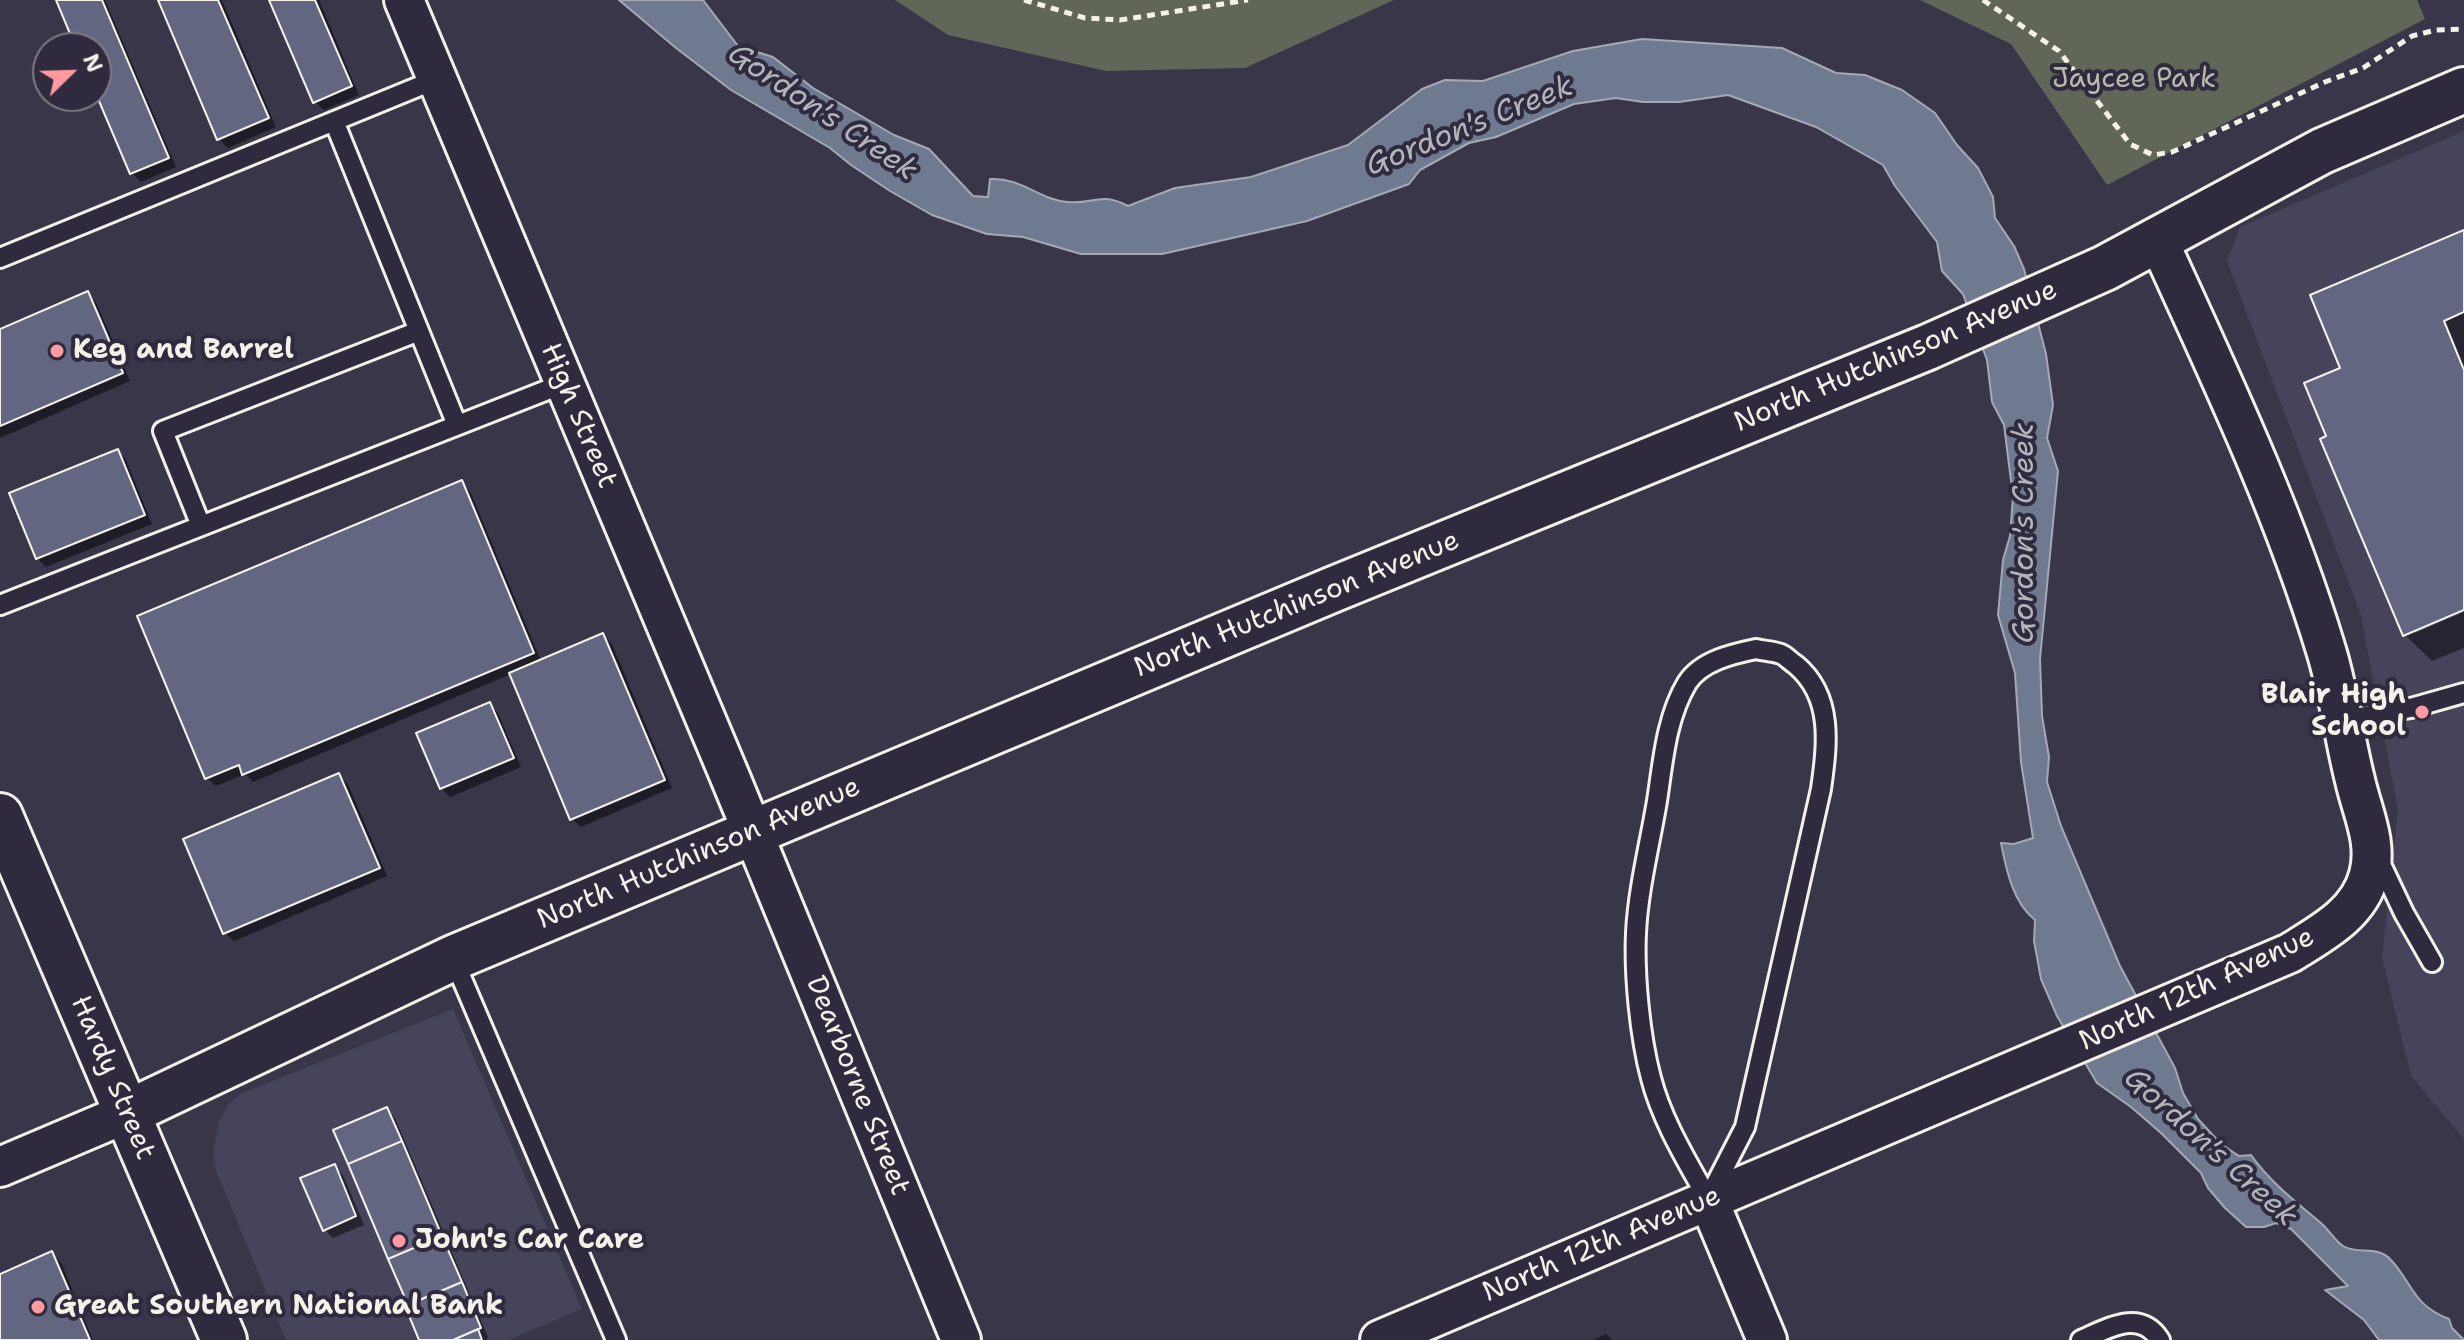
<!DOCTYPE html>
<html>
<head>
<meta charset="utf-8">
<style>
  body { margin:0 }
  #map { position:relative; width:2464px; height:1340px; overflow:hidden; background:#39364a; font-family:"Shantell Sans",sans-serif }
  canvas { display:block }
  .north { position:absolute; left:32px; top:32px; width:80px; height:80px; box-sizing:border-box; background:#2f2a3d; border:2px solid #7e7a81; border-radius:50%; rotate:67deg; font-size:22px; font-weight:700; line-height:32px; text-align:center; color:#f4f1e8 }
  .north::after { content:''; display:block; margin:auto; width:28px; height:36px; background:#ff9aa2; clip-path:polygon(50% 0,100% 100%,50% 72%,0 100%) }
</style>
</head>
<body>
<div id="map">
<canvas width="2464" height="1340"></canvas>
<div class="north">N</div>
</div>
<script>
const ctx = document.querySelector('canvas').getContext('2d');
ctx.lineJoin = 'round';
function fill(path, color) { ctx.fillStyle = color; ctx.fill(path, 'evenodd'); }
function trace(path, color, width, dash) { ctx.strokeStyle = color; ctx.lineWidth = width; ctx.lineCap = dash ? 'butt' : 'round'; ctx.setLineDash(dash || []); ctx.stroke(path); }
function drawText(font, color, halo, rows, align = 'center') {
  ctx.font = font + ' "Shantell Sans",sans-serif'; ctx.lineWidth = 8; ctx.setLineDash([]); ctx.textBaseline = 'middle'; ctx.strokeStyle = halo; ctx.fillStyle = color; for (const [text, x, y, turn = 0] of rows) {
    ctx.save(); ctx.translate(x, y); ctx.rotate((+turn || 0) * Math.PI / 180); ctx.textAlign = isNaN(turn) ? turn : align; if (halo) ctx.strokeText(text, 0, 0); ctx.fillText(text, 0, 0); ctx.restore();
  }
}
const built = new Path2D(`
  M 2464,131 L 2464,1139 L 2411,1076 L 2382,958 L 2398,810 L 2361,615 L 2227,261 L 2240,227 Z
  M 453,1009 L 582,1309 L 508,1340 L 286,1340 L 217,1173 L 213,1155 L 219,1121 L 228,1105 L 240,1094 Z`);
const green = new Path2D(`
  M 895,0 L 1394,0 L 1245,68 L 1106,71 L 948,35 Z
  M 1920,0 L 2417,0 L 2425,19 L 2107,185 L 2011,44 Z`);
const water = new Path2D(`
  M 619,0 L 703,0 L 738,46 L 773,57 L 813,88 L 894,135 L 929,149 L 973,196 L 988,197 L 990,179 C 1021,177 1040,200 1067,202 C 1094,205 1099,191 1128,206 L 1175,188 L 1251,177 L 1348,145 L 1422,89 L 1445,80 L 1483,81 L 1573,51 L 1642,39 L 1782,48 L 1836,73 L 1865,75 L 1902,90 L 1935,113 L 1957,145 L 1978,168 L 1993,197 L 1995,218 L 2014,246 L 2024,269 L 2046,354 L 2053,405 L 2047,438 L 2058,471 L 2040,659 L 2042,716 L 2049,757 L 2047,782 L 2061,826 L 2120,966 L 2175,1068 L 2183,1093 L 2198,1119 L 2221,1144 L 2239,1156 L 2251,1155 C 2271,1183 2296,1202 2322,1224 C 2329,1230 2335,1241 2343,1246 C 2358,1255 2377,1245 2390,1259 C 2413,1283 2412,1305 2449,1319 L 2452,1328 L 2464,1340 L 2379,1340 L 2364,1320 L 2325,1290 L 2348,1286 L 2291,1229 L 2276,1223 L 2264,1227 L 2246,1227 L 2225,1208 L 2208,1188 L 2201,1173 L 2161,1133 L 2131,1107 L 2097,1083 L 2057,1016 L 2041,979 L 2034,941 L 2035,920 C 2013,903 2006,869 2001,843 L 2014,844 L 2033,838 L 2021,762 L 2015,673 L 1998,615 L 2003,560 L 2010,536 L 2013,497 L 2004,425 L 1992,402 L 1987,360 L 1963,294 L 1942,271 L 1937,242 L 1895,186 L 1883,165 L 1816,127 L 1728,95 L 1679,102 L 1643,102 L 1616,98 L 1574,104 L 1496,137 L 1469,143 L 1420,170 L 1409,184 L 1307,221 L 1162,254 L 1081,254 L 1023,237 L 987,234 L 932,215 L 890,191 L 851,165 L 830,148 L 731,90 L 676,48 Z`);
const shadow = new Path2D(`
  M 58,0 L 105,0 L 176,167 L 141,182 L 132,173 L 96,89 L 96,48 L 79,48 Z
  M 160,0 L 222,0 L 276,127 L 228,148 L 219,139 Z
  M 272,0 L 319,0 L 359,95 L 324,110 L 315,102 Z
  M 2464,233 L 2464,608 L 2415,629 L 2415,633 L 2464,612 L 2464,648 L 2432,661 L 2405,635 L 2329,437 L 2343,369 Z
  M 87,293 L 96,302 L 130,381 L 0,438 L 0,331 Z
  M 118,451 L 126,460 L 152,524 L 46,567 L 37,558 Z
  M 461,482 L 470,491 L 541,661 L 603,635 L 612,644 L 672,788 L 581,827 L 572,819 L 511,674 L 253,782 L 245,774 L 216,786 L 207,778 Z
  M 490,704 L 498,713 L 521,767 L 450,797 L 441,788 Z
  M 339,775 L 348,784 L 387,876 L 234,941 L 225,933 Z
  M 387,1109 L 395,1118 L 488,1337 L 486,1340 L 422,1340 L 410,1306 Z
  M 334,1166 L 343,1175 L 364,1225 L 333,1238 L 324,1229 Z
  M 52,1254 L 61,1262 L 93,1340 L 0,1340 L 0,1276 Z
  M 1606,1334 L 1612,1340 L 1593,1340 Z`);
const building = new Path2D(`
  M 56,0 L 102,0 L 169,158 L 130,174 L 96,94 L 96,48 L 76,48 Z
  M 158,0 L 218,0 L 269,118 L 217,140 Z
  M 269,0 L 315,0 L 352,86 L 313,103 Z
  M 2464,230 L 2464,312 L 2444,321 L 2464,370 L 2464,610 L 2403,636 L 2320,439 L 2326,436 L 2304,383 L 2340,368 L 2310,295 Z
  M 88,291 L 123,373 L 0,426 L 0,329 Z
  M 118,449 L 145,515 L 36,559 L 9,493 Z
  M 462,480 L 534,653 L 242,775 L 239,765 L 205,779 L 137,616 Z
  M 603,633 L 665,780 L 570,820 L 509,673 Z
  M 490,702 L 514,758 L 440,789 L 416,733 Z
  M 339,773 L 380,868 L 223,934 L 183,839 Z
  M 387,1107 L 402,1141 L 348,1164 L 333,1130 Z
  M 402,1141 L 442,1236 L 388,1259 L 348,1164 Z
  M 335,1164 L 356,1216 L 323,1231 L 300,1178 Z
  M 442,1236 L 462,1282 L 408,1305 L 388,1259 Z
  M 52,1251 L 90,1340 L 0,1340 L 0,1274 Z
  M 462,1282 L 481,1328 L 453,1340 L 419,1340 L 405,1306 Z
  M 478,1329 L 482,1340 L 453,1340 Z`);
const path = new Path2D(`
  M 1024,0 L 1085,18 L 1120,20 L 1248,0
  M 1983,0 L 2059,51 L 2130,144 L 2153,155 L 2172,152 L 2325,82 L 2363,68 L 2412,36 L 2436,30 L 2464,29`);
const lane = new Path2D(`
  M 334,121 L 457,425
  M 0,258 L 437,79
  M 201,526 L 163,431 L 419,331
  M 0,605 L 565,383
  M 1756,649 C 1764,651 1773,651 1781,654 C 1786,656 1791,662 1796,665 C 1834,697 1827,746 1821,789 L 1745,1127 L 1708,1199 C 1687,1161 1662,1121 1651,1078 C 1640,1037 1634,975 1636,933 C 1638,890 1650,843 1657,801 C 1663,762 1666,718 1687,683 C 1701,661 1732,654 1756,649 Z
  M 2342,720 L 2411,708 L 2464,693
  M 2378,858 L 2404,913 L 2432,962
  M 453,958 L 616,1340
  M 2081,1340 C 2107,1329 2140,1308 2160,1340`);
const street = new Path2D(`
  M 404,0 L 730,777 L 961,1340
  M 0,1167 L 127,1113
  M 1708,1199 L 1767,1340
  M 1380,1340 L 2290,953 C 2322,933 2359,914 2369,875 C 2378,842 2362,812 2355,780 C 2344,737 2339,692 2326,650 C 2283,508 2219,374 2158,240`);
const secondary = new Path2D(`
  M 127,1113 L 453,958 L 1334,589 L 1928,347 L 2105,268 L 2322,151 L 2464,90`);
const primary = new Path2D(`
  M 0,816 L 224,1340`);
const markers = [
  [57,351,8,"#ff9aa2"],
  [2422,712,8,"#ff9aa2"],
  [399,1241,8,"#ff9aa2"],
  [38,1307,8,"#ff9aa2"]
];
const parkNames = [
  ["Jaycee Park",2134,80]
];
const poiNames = [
  ["Keg and Barrel",73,351],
  ["Blair High",2406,696,"right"],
  ["School",2406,728,"right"],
  ["John's Car Care",415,1241],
  ["Great Southern National Bank",54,1307]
];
const streetNames = [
  ["North Hutchinson Avenue",1896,357,-23],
  ["High Street",578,416,67],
  ["North Hutchinson Avenue",1297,605,-22],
  ["North Hutchinson Avenue",699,854,-23],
  ["North 12th Avenue",2197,990,-25],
  ["Hardy Street",112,1078,67],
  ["Dearborne Street",857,1086,68],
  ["North 12th Avenue",1602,1245,-23]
];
const waterNames = [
  ["Gordon's Creek",822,113,34],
  ["Gordon's Creek",1470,127,-22],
  ["Gordon's Creek",2025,533,-90],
  ["Gordon's Creek",2210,1148,42]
];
fill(built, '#46445a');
fill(green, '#606658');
fill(water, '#6f798f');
trace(water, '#a4a9b3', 2);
fill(shadow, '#0007');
fill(building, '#636680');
trace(building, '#f4f1e8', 2);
trace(lane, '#f4f1e8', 24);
trace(street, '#f4f1e8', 44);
trace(secondary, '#f4f1e8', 50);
trace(primary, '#f4f1e8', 50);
trace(path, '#f4f1e8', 5, [8, 6]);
trace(lane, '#2f2a3d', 18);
trace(street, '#2f2a3d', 38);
trace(secondary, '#2f2a3d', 44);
trace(primary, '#2f2a3d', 44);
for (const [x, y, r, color] of markers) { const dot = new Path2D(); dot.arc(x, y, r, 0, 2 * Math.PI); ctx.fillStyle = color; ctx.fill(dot); trace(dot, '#2f2a3d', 3); }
drawText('28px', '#b9b9ae', '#2f2a3d', parkNames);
drawText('bold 28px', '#f4f1e8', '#2f2a3d', poiNames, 'left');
drawText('28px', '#f4f1e8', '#2f2a3d', streetNames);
drawText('italic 30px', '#b2b5bc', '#2f2a3d', waterNames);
</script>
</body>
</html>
